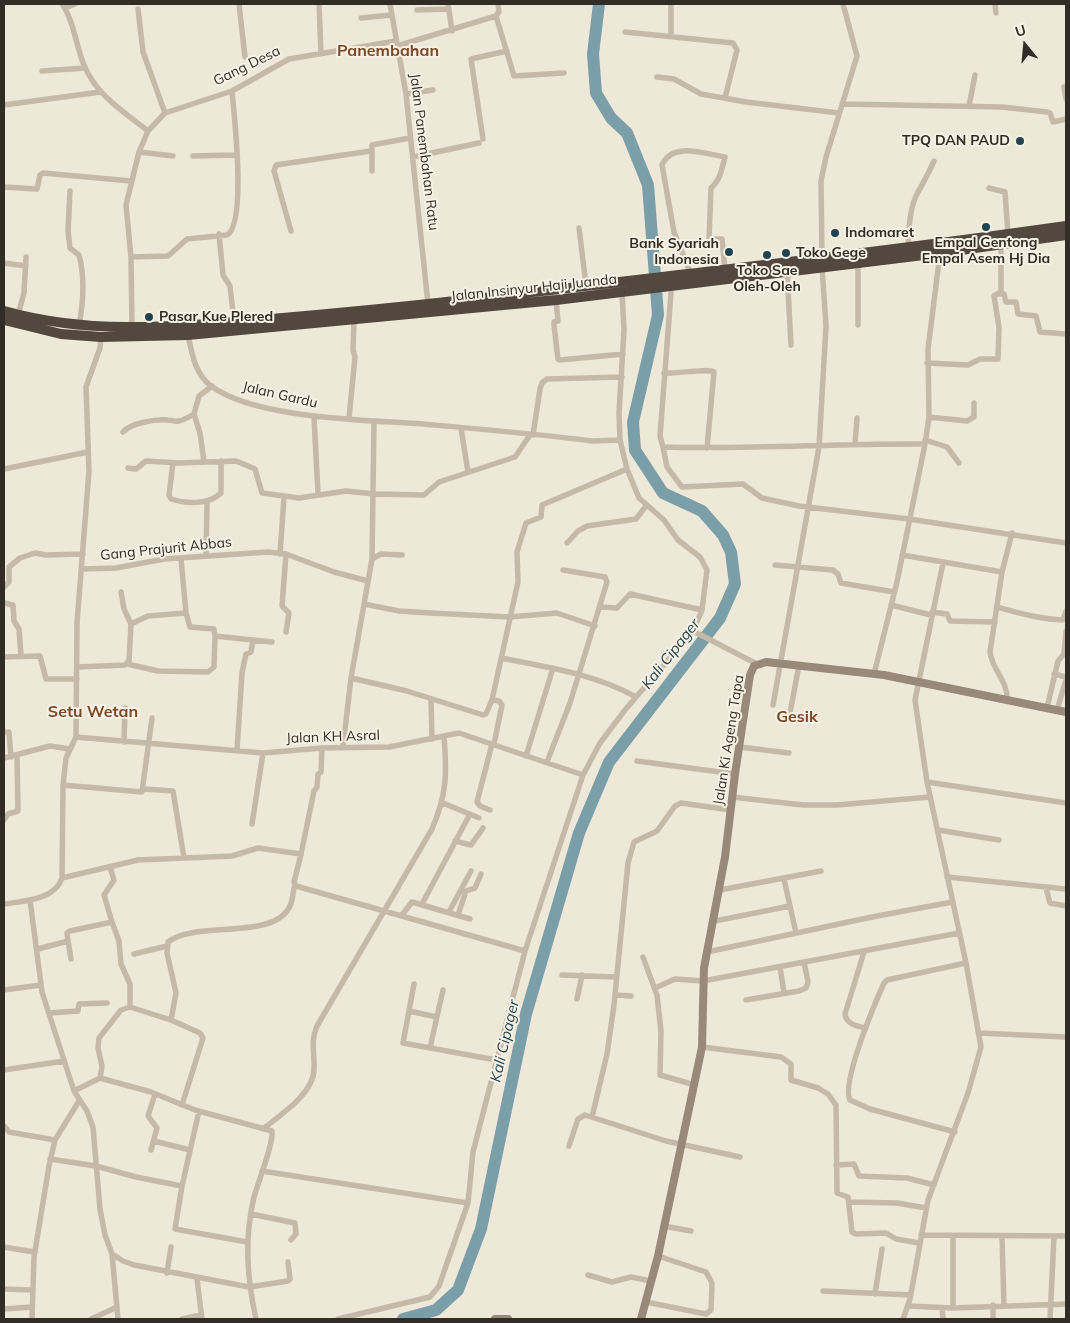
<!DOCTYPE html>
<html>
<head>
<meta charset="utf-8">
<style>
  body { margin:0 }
  #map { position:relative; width:1070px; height:1323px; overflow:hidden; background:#eee8d9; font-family:Mulish,sans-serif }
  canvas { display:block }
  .frame { position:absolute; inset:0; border:5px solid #322c26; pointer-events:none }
  .north { position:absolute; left:1000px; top:20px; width:50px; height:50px; -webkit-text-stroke:4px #f7f1e5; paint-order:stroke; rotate:343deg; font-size:14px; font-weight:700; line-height:20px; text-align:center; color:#322c26 }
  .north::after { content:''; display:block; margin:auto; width:18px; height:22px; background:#322c26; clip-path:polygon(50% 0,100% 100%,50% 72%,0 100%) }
</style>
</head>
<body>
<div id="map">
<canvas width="1070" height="1323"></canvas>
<div class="frame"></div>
<div class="north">U</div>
</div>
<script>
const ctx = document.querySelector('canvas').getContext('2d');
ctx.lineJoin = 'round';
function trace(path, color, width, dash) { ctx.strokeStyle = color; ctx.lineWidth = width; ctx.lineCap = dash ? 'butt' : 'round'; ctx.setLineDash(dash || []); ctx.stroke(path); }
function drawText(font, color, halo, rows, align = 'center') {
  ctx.font = font + ' Mulish,sans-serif'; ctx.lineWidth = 4; ctx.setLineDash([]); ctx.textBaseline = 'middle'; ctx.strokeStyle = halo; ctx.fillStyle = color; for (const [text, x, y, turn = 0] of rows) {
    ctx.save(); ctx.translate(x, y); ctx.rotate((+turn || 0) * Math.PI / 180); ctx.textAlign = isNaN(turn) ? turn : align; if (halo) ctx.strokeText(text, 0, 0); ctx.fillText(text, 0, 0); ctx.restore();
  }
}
const river = new Path2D(`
  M 403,1319 L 436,1310 L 458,1290 L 481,1229 L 526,1014 L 579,833 L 609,762 L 720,618 L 735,584 L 731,552 L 723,535 L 702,511 L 663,493 L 635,450 L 633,422 L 658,315 L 648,185 L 627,133 L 611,118 L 596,93 L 593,54 L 599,4`);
const street = new Path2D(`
  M 62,4 C 74,21 76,46 84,65 C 96,95 124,112 148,131
  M 239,4 L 245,57
  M 319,4 L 321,53
  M 390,4 L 406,94 L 428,304
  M 448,4 L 452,31
  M 995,4 L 996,13
  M 65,8 L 75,4
  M 138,9 L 143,52 L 165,113
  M 417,10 L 449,9
  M 496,16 L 514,76 L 564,73
  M 361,18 L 391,15
  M 625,32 L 733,43 L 737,50 L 725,98
  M 671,36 L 671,4
  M 397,46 L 496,16 L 499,12 L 498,4
  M 42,71 L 85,68
  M 657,77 L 674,79 L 701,94 L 746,102 L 839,113
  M 1064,87 L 1066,99
  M 406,94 L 433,90
  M 843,104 L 1002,107 L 1047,112 L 1050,113 L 1053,122 L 1066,119
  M 4,105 L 100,92
  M 969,106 L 975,75
  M 483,139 L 471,59 L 507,51
  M 139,152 L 173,156
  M 193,156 L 237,155
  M 413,157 L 479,143
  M 372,171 L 372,145 L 410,138
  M 4,187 L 37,189 L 40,175 L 43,173 L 131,181
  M 989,188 L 1005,192 L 1008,234
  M 70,191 L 68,231 L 70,248 L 79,255 C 85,277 83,304 79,326
  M 579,228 L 586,285
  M 291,231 L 274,171 L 276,165 L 371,151
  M 219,234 L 223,275 L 230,286 L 234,322
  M 908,248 C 909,230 909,208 918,192 C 924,182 929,172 934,161
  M 131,257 L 168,256 L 187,239 L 227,235 C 247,223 234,114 232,91
  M 822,257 L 821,181 L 826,157 L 857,56 L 843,4
  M 4,263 L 26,266
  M 787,271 L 791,345
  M 690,272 L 674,232 L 662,165 C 672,141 705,154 725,157 C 722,168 720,181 711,188 L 709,239 L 722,239 L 725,269
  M 671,293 L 660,436 L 663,447 C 750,450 837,443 925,444
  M 1001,294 L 1004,294 L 1006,302 L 1016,302 L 1018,314 L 1036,316 L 1040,332 L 1066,334
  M 556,300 L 558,321 L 554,322 L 554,325 L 558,359 L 560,360 L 623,354
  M 18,315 L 24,293 L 26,257
  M 858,325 L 858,263
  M 132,328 L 131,257 L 126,205 L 139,152 L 148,131 L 165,113 L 232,91 L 289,59 L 396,41
  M 188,335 C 192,354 195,374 211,386 C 256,419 367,420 423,424 C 479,429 537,434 593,441 L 620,440 L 627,469 L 639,498 L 664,520 L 678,540 L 700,557 L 707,570 L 702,610 L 693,631 L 625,710 L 600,743 L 583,775 L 525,951 L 473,1152 L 468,1203 L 439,1286 L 430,1297 L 338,1319
  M 927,363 L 968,365 L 980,359 L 998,359 L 999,327 L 994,296 L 1001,292 L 1001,245
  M 664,373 C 677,374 707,368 714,372 L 707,448
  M 194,414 L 200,433 L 204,462
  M 314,417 L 318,494
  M 929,417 L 967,421 L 974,417 L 974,403
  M 349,418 L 355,357 L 353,350 L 354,321
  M 461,428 L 468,472
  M 123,432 C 131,423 155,419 168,420 C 172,420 175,422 179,421 C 184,420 189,417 194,414 L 199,396 L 212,386
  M 533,435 L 540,389 L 542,383 L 547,379 L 622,377
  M 620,440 L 619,413 L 624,330 L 622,292
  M 925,440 L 947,447 L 959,463
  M 855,444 L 857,418
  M 663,447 L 667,467 L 682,487 L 743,484 L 762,498 L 799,506 L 909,519 L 1066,543
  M 173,463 L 169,495 L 171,499 C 186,504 209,505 221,493 L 221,461
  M 128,468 L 136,469 L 146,461 L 179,463 L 236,461 L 255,469 L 262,493 L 299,498 L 346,491 L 374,494 L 424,495 L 439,482 L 515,457 L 530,435
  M 4,469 L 88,452
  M 567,543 L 578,531 L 587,526 L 636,519 L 646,506
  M 280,554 L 284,497
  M 286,554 L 282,606 L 289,613 L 286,632
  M 206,555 L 207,502
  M 902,555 L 1002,572
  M 372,559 L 381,554 L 402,555
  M 775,565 L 833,570 L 838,574 L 841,583 L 894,592
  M 82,569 L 116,568 L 164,559 L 268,552 L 286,554 L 334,572 L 368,581
  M 4,587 L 9,582 L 9,567 L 20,558 L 35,553 L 46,555 L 83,554
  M 121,592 L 124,609 L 131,624
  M 4,603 L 13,605 L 14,621 L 19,629 L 21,656
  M 364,604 L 399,611 L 431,613 L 509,617 L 557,613 L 595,626
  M 891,605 L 931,615
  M 600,607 L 617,608 L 630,594 L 702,610
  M 997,607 C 1019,613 1040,619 1063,620 L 1066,611
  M 932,612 L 947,614 L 950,621 L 995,622
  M 186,613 L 190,627 L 214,629 L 215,636
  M 693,631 L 757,664
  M 4,657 L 40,656 L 46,679 L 77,679
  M 501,658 C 546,667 596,674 636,697
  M 127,664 L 158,671 L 208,672 L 214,667 L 215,636 L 272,642
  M 77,667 L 125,665 L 129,661 L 131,624 L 148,616 L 186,613 L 181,559
  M 874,674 L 897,582 L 925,444 L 929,417 L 928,349 L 940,253
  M 1054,674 L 1066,677
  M 351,678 L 407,691 L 483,715 L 486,714 L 492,700 L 518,582 L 517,552 L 526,523 L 541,517 L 542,505 L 627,469
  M 431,699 L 432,739
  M 1007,699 C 1008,681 992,670 990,652 L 1002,572 L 1012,533
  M 492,700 L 499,701 L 502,705 L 494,744
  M 773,705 L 819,447 L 826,326 L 822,267
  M 1047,708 L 1058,661 L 1064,654 L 1066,631
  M 1057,710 L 1066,680
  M 790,713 L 799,665
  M 4,732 L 9,732 L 11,757
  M 76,737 L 263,753 L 322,748 L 389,747 L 459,733 L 583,775
  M 124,742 L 125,708
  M 343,747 L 351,678 L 372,559 L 374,421
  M 740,747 L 789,753
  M 237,750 L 242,673 L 246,654 L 251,652 L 253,640
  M 526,756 L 553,668
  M 4,758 L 50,746 L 70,749
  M 637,761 L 735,774
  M 547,762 L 570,703 L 607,582 L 605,577 L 563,570
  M 927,782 L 1066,803
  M 63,785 L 142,792 L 152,718
  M 143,789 L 173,791 L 184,858
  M 732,797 L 803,805 L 837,805 L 930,797
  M 443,803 L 479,818
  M 490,810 L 480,806 L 477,802 L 492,744
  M 4,820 L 8,814 L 18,811 L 17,756
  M 252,824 L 263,753
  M 938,830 L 999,840
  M 455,841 L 471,845 L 483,828
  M 301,854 L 314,791 L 317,787 L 318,774 L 321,772 L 322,748
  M 947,877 L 1066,889
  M 62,878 L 138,860 L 232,856 L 258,848 L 301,854 L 294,882 L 296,886 L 525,951
  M 784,879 L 790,906
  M 1046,888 L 1050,903 L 1066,906
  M 720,890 L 821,871
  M 30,900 L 42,992 L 74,1091 L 87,1111 L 93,1127 L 100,1209 L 105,1235 L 112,1254 L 123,1261 L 134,1265 L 249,1287 L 288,1281 L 290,1279 L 288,1262
  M 4,904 C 23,901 55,900 62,878 L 63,785 L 66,758 L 76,737 L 77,623 L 89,471 L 86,387 L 100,348 L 101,337
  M 422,904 L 470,814
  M 449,912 L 471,871
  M 402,915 L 412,902 L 470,919
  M 458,915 L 466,891 L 475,888 L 481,874
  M 715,921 L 790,906 L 796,933
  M 112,922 L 119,941 L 121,964 L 130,984 L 130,1007
  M 68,941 L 71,959
  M 38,949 L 68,941 L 67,933 L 70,931 L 112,922 L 104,895 L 114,880 L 110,867
  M 707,952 L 872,917 L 952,902
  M 864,952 L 845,1014 C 846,1024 857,1026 865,1028
  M 134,954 L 167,946
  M 643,957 L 657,995 L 661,1031 L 660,1075 L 695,1085
  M 780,967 L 784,993
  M 562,975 L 615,977
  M 414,984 L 403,1043 L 496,1060
  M 655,988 L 675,979 L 703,981 L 959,933
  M 4,990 L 41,985
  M 615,995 L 631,996
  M 577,999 L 582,975
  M 746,1000 L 799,991 L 806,988 L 808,982 L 804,962
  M 409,1011 L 437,1017
  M 49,1013 L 78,1011 L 79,1004 L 107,1003
  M 171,1020 L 200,1033 L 203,1038 L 182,1105
  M 979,1033 L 1066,1037
  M 702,1047 L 781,1057 L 791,1064 L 791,1080 L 818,1088 L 828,1094 L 836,1105 L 837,1193 L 848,1197 L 852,1232 L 856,1234 L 886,1233 L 896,1239 L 919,1243
  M 430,1048 L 443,990
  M 4,1070 L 64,1061
  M 100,1078 L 102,1066 L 98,1048 L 99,1038 L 121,1010 L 130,1007 L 171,1020 L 176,993 L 167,953 L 168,942 C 196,920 274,941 290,906 C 293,900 293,890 295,884
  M 74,1091 L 100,1078 L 151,1092 L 195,1110 L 272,1131 C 274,1142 258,1183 254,1197 C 244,1239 247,1278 256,1319
  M 592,1117 L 607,1054 L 614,1005 L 628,863 L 634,842 L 657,831 L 675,806 L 681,803 L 731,810
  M 4,1126 L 9,1132 L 55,1140
  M 264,1128 C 282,1114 314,1093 314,1069 C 315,1054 310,1042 317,1026 L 432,829 C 447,794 447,774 444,736
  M 955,1132 L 870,1109 L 850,1100 C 841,1083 875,1003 884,983 L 887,980 L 966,963
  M 154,1141 L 190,1150
  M 569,1146 L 578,1119 L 585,1115 L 666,1141 L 740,1157
  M 151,1150 L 157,1128 L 148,1116 L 155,1094
  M 50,1159 L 96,1166 L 136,1177 L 182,1186 L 199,1111
  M 836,1165 L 854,1164 L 859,1176 L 907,1178 L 934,1185
  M 262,1171 L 468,1203
  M 182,1186 L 175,1229 L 247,1242
  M 849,1202 L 897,1203 L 926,1208
  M 251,1214 L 295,1223 L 296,1234 L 291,1240
  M 664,1226 L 691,1231
  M 921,1235 L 1066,1236
  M 953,1236 L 953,1308
  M 1002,1236 L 1004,1306
  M 4,1247 L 34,1252
  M 112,1254 L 118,1319
  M 167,1273 L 171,1247
  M 588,1275 L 612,1282 L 631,1277 L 651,1281
  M 197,1279 L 202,1319
  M 4,1289 L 32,1290
  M 823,1291 L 911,1295
  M 875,1294 L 882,1249
  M 646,1302 L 706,1314 L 711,1310 L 712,1283 L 706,1272 L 658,1256
  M 908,1306 L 953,1308 L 1066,1304
  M 942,1308 L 943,1319
  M 4,1309 L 32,1307
  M 32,1319 L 34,1257 L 49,1166 L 55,1140 L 79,1101
  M 91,1319 L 117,1307
  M 182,1319 L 201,1315
  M 903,1319 L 910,1299 L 928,1200 L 968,1093 L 981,1047 L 966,963 L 927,782 L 915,700 L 943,563
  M 993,1319 L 993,1305
  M 1050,1319 L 1054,1236`);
const secondary = new Path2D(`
  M 495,1319 L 508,1319
  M 641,1319 L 658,1256 L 702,1047 L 704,968 L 725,857 L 735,774 L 750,675 L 754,666 L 766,662 L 884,675 L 1066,712`);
const highway = new Path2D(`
  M 4,311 C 90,335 172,327 260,320 C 331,314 403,307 474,299 C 671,276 869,254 1066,226
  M 4,320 L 61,334 L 101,337 L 188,335 L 556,300 L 940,253 L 1066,235`);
const markers = [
  [1020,141,5,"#20444f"],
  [986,227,5,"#20444f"],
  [835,233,5,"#20444f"],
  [729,252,5,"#20444f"],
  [786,253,5,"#20444f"],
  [767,255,5,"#20444f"],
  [149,317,5,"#20444f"]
];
const streetNames = [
  ["Gang Desa",247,66,-26],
  ["Jalan Panembahan Ratu",424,152,83],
  ["Jalan Insinyur Haji Juanda",534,288,-6],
  ["Jalan Gardu",280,395,13],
  ["Gang Prajurit Abbas",166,549,-6],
  ["Jalan KH Asral",333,737,-2],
  ["Jalan Ki Ageng Tapa",729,740,-81]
];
const poiNames = [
  ["TPQ DAN PAUD",1010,141,"right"],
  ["Indomaret",845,233],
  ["Empal Gentong",986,243,"center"],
  ["Empal Asem Hj Dia",986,259,"center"],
  ["Bank Syariah",719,244,"right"],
  ["Indonesia",719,260,"right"],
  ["Toko Gege",796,253],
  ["Toko Sae",767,271,"center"],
  ["Oleh-Oleh",767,287,"center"],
  ["Pasar Kue Plered",159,317]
];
const waterNames = [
  ["Kali Cipager",671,654,-52],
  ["Kali Cipager",505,1041,-77]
];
const quarterNames = [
  ["Panembahan",388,51],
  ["Setu Wetan",93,712],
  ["Gesik",797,717]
];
trace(river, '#7b9fa8', 12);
trace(street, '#c5baa7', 5.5);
trace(secondary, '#988978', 8);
trace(highway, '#52483e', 10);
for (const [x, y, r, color] of markers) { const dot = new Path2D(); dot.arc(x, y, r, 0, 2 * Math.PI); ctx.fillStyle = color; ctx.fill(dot); trace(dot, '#f7f1e5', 2); }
drawText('14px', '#322c26', '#f7f1e5', streetNames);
drawText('bold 14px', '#322c26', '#f7f1e5', poiNames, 'left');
drawText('italic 15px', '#20444f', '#f7f1e5', waterNames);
drawText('bold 16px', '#794928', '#f7f1e5', quarterNames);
</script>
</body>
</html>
